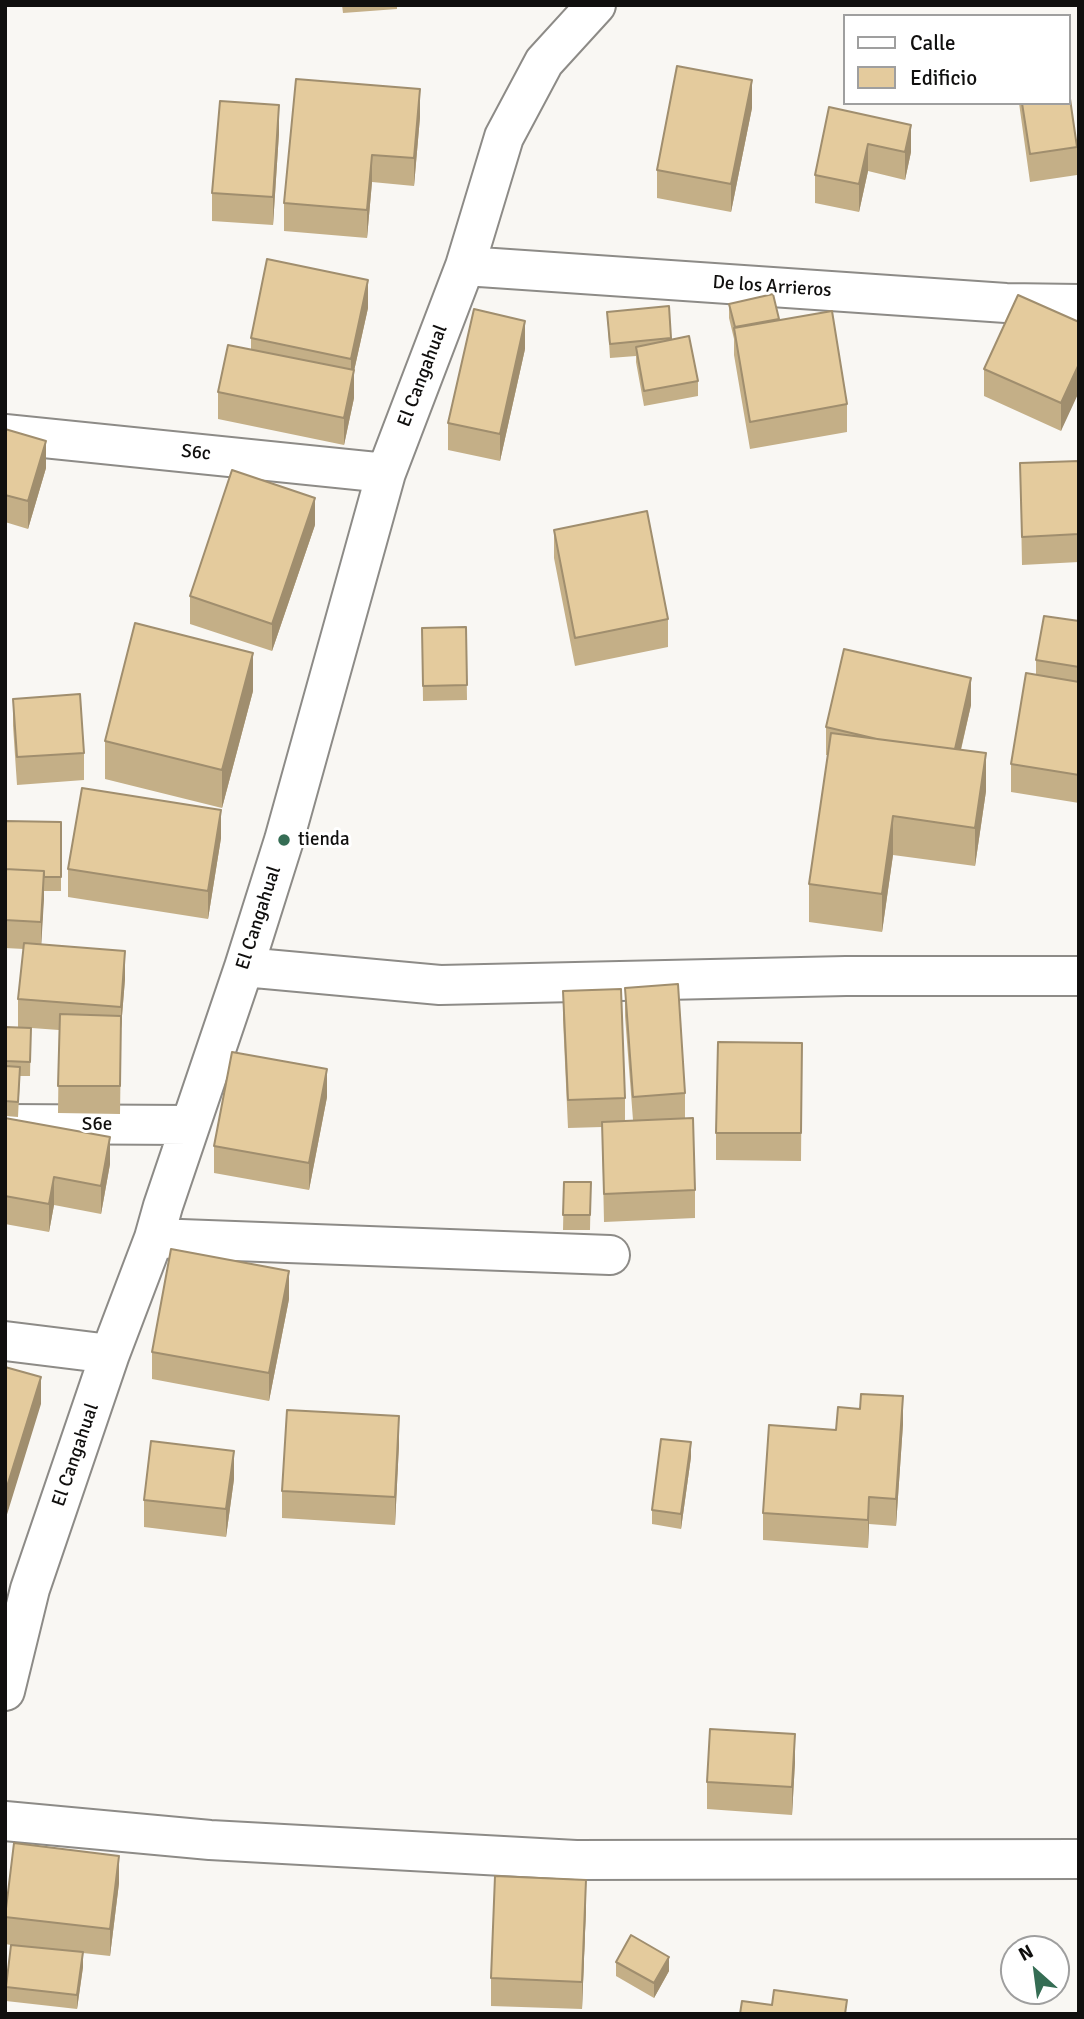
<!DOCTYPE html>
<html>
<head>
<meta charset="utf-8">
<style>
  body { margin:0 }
  #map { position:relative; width:1084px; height:2019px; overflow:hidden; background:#f9f7f3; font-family:Signika,sans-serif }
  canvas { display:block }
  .frame { position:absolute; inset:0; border:7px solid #100f0e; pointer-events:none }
  .legend { position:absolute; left:843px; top:14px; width:228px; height:91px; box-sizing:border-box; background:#fff; border:2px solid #9f9f9f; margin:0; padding:9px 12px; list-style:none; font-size:21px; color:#100f0e }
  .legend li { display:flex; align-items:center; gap:14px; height:35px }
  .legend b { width:35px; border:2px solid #9f9f9f }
  .north { position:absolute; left:1000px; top:1935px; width:70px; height:70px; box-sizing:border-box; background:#fff; border:2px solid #9f9f9f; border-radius:50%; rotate:332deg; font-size:19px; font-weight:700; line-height:28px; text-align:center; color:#100f0e }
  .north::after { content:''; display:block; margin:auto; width:24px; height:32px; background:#356d54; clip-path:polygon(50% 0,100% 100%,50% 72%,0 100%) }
</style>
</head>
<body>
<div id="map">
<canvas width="1084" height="2019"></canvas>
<div class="frame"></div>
<ul class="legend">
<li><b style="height:9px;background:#fff"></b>Calle</li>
<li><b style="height:19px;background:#e4cb9d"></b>Edificio</li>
</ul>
<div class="north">N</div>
</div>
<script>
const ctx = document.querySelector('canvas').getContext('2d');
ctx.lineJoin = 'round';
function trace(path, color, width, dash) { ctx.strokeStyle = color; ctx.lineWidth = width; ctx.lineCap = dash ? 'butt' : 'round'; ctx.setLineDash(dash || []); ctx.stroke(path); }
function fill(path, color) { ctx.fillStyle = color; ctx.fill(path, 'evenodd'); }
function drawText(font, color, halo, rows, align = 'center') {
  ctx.font = font + ' Signika,sans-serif'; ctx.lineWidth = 6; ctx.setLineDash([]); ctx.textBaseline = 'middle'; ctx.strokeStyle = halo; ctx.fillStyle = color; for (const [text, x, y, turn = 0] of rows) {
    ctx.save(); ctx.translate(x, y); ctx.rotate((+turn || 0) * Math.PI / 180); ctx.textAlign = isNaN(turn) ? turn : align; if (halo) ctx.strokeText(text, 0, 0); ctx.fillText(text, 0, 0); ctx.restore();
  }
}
const minor = new Path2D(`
  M 465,266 L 1006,303 L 1079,304
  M 5,434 L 386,473
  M 244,967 L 440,985 L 846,976 L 1079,976
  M 5,1124 L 190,1125
  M 154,1238 L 610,1255
  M 5,1341 L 110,1354
  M 5,1691 L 30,1589 L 110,1354 L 154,1238 L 163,1206 L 244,967 L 284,840 L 386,473 L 465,266 L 504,137 L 544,62 L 596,5
  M 5,1821 L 210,1840 L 576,1860 L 1079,1859`);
const wall = new Path2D(`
  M 342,5 L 397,5 L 397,9 L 343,13 Z
  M 1019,103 L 1068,103 L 1077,147 L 1077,175 L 1030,182 Z
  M 829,107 L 911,152 L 905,180 L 868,171 L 859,212 L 815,203 L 815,175 Z
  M 752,108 L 731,212 L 657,198 L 657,170 Z
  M 420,117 L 414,186 L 372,182 L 367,238 L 284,231 L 284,203 Z
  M 279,133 L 273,225 L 212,221 L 212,193 Z
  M 729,304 L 779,320 L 847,404 L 847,432 L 750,449 L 734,355 L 734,339 L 729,318 Z
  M 669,306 L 671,340 L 698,381 L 698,396 L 644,406 L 636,362 L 636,356 L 610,358 L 607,312 Z
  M 368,308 L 354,371 L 354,398 L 344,445 L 218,419 L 218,392 L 251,349 L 251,338 Z
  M 1079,322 L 1061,431 L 984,396 L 984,369 Z
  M 525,349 L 500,461 L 448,450 L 448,423 Z
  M 5,429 L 46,468 L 28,529 L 5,522 Z
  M 1079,461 L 1079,562 L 1022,565 L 1020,463 Z
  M 315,525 L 272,651 L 190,624 L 190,596 Z
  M 554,530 L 668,619 L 668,647 L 575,666 L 554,558 Z
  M 1079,621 L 1079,803 L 1011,792 L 1011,764 L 1036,675 L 1036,660 Z
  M 466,627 L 467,700 L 423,701 L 422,628 Z
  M 253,691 L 222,808 L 105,779 L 105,741 Z
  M 13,699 L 84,753 L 84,780 L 17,785 L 13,726 Z
  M 971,705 L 961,750 L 986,791 L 975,866 L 893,855 L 882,932 L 809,922 L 809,884 L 828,755 L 826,755 L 826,727 Z
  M 5,821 L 61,822 L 61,891 L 44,891 L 41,945 L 125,979 L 121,1028 L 120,1114 L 58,1113 L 59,1030 L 18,1027 L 18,999 L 24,949 L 5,948 Z
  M 221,838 L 208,919 L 68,897 L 68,869 Z
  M 625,988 L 685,1093 L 685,1118 L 695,1190 L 695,1218 L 604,1222 L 602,1127 L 568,1128 L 563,1019 L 563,991 L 625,1098 L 625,1121 L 633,1120 L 625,1016 Z
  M 5,1027 L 31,1028 L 30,1076 L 20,1076 L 18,1117 L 5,1116 Z
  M 802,1043 L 801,1161 L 716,1160 L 716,1133 Z
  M 327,1097 L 309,1190 L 214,1173 L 214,1146 Z
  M 5,1118 L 110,1164 L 101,1214 L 54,1205 L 49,1232 L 5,1224 Z
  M 564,1182 L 591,1182 L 590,1230 L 563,1230 Z
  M 289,1299 L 269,1401 L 152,1379 L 152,1352 Z
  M 903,1424 L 896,1526 L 869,1524 L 868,1548 L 763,1540 L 763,1513 L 836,1430 Z
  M 399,1444 L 395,1525 L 282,1518 L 282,1491 Z
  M 691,1457 L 681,1529 L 652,1524 L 652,1510 Z
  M 234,1479 L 226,1537 L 144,1527 L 144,1500 Z
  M 795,1762 L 792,1815 L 707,1809 L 707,1782 Z
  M 119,1883 L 110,1956 L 83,1953 L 83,1967 L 77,2009 L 6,2001 L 6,1987 L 17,1946 L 5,1944 L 5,1913 Z
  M 586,1908 L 582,2009 L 491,2006 L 491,1978 Z
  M 616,1962 L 669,1971 L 654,1998 L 616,1976 Z`);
const shadedWall = new Path2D(`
  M 752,80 L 752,108 L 731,212 L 731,184 Z
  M 420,89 L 420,117 L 414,186 L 414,158 Z
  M 279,105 L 279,133 L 273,225 L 273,197 Z
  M 911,125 L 911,152 L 905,180 L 905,152 Z
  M 868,144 L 868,171 L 859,212 L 859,184 Z
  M 372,155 L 372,182 L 367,238 L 367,210 Z
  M 368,280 L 368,308 L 354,371 L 354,398 L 344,445 L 344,418 L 351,387 L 351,359 Z
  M 525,321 L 525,349 L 500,461 L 500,434 Z
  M 1079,364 L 1079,392 L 1061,431 L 1061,403 Z
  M 46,441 L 46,468 L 28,529 L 28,501 Z
  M 315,498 L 315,525 L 272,651 L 272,624 Z
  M 253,653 L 253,691 L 222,808 L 222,770 Z
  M 971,678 L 971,705 L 953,783 L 953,756 Z
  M 986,753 L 986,791 L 975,866 L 975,828 Z
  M 221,810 L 221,838 L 208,919 L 208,891 Z
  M 893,816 L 893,855 L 882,932 L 882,894 Z
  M 44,871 L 44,899 L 41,949 L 41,922 Z
  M 125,951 L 125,979 L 121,1028 L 120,1114 L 121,1007 Z
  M 327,1069 L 327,1097 L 309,1190 L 309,1163 Z
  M 110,1137 L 110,1164 L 101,1214 L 101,1186 Z
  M 54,1177 L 54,1205 L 49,1232 L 49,1204 Z
  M 289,1271 L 289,1299 L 269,1401 L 269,1373 Z
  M 41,1377 L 41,1404 L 5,1521 L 5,1493 Z
  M 903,1396 L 903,1424 L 896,1526 L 896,1499 Z
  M 399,1416 L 399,1444 L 395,1525 L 395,1497 Z
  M 691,1442 L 691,1457 L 681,1529 L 681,1514 Z
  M 234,1451 L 234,1479 L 226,1537 L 226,1509 Z
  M 869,1497 L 869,1524 L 868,1548 L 868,1520 Z
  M 795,1734 L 795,1762 L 792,1815 L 792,1787 Z
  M 119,1856 L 119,1883 L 110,1956 L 110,1929 Z
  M 586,1880 L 586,1908 L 582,2009 L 582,1982 Z
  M 83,1952 L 83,1967 L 77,2009 L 77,1995 Z
  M 669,1957 L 669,1971 L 654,1998 L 654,1983 Z`);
const building = new Path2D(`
  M 677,66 L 752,80 L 731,184 L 657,170 Z
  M 296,79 L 420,89 L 414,158 L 372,155 L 367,210 L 284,203 Z
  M 1068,85 L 1077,147 L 1030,154 L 1022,103 L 1068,103 Z
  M 220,101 L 279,105 L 273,197 L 212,193 Z
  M 829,107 L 911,125 L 905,152 L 868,144 L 859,184 L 815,175 Z
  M 267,259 L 368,280 L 351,359 L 251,338 Z
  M 773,294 L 779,319 L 735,327 L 729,304 Z
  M 1018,295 L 1079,322 L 1079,364 L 1061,403 L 984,369 Z
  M 669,306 L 671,338 L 610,344 L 607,312 Z
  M 474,309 L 525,321 L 500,434 L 448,423 Z
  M 832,311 L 847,404 L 750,422 L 734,328 Z
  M 689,336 L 698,381 L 644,391 L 636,347 Z
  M 228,345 L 354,370 L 344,418 L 218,392 Z
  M 5,429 L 46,441 L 28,501 L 5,495 Z
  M 1079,461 L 1079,534 L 1022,537 L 1020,463 Z
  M 232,470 L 315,498 L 272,624 L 190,596 Z
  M 647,511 L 668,619 L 575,638 L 554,530 Z
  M 1044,616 L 1079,621 L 1079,667 L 1036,660 Z
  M 135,623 L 253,653 L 222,770 L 105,741 Z
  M 466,627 L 467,685 L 423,686 L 422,628 Z
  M 844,649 L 971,678 L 955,749 L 877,739 L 826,727 Z
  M 1026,673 L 1079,682 L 1079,775 L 1011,764 Z
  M 80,694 L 84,753 L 17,757 L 13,699 Z
  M 831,733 L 986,753 L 975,828 L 893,816 L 882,894 L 809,884 Z
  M 82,788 L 221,810 L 208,891 L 68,869 Z
  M 5,821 L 61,822 L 61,877 L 44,877 L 44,871 L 5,869 Z
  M 5,869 L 44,871 L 41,922 L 5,920 Z
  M 24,943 L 125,951 L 121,1007 L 18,999 Z
  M 678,984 L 685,1093 L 633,1097 L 625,988 Z
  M 621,989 L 625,1098 L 568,1100 L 563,991 Z
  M 60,1014 L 121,1016 L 120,1086 L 58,1086 Z
  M 5,1027 L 31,1028 L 30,1062 L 5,1061 Z
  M 718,1042 L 802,1043 L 801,1133 L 716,1133 Z
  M 232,1052 L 327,1069 L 309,1163 L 214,1146 Z
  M 5,1066 L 20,1067 L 18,1102 L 5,1101 Z
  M 5,1118 L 110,1137 L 101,1186 L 54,1177 L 49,1204 L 5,1196 Z
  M 693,1118 L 695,1190 L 604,1194 L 602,1122 Z
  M 564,1182 L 591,1182 L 590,1215 L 563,1215 Z
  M 171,1249 L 289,1271 L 269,1373 L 152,1352 Z
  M 5,1367 L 41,1377 L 5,1493 Z
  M 861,1394 L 903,1396 L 896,1499 L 869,1497 L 868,1520 L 763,1513 L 769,1425 L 836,1430 L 838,1407 L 860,1409 Z
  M 287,1410 L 399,1416 L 395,1497 L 282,1491 Z
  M 661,1439 L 691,1442 L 681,1514 L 652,1510 Z
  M 151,1441 L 234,1451 L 226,1509 L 144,1500 Z
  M 710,1729 L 795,1734 L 792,1787 L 707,1782 Z
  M 14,1843 L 119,1856 L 110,1929 L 5,1917 Z
  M 495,1876 L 586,1880 L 582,1982 L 491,1978 Z
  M 631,1935 L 669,1957 L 654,1983 L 616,1962 Z
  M 11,1945 L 83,1952 L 77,1995 L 6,1987 Z
  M 774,1990 L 847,2000 L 845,2014 L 740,2014 L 742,2001 L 772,2005 Z`);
const markers = [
  [284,840,7,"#356d54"]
];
const streetNames = [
  ["De los Arrieros",772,287,4],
  ["El Cangahual",423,376,-69],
  ["S6c",196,453,6],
  ["El Cangahual",259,918,-72],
  ["S6e",97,1125],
  ["El Cangahual",76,1455,-71]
];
const poiNames = [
  ["tienda",298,840]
];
trace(minor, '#8d8b87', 42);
trace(minor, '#fff', 38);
fill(wall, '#c4af87');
fill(shadedWall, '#a08e6e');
fill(building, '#e4cb9d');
trace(building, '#a08e6e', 2);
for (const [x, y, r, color] of markers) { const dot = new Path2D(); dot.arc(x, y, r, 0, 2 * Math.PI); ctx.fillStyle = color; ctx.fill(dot); trace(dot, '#fff', 2.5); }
drawText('19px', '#100f0e', '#fff', streetNames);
drawText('19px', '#100f0e', '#fff', poiNames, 'left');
</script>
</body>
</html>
